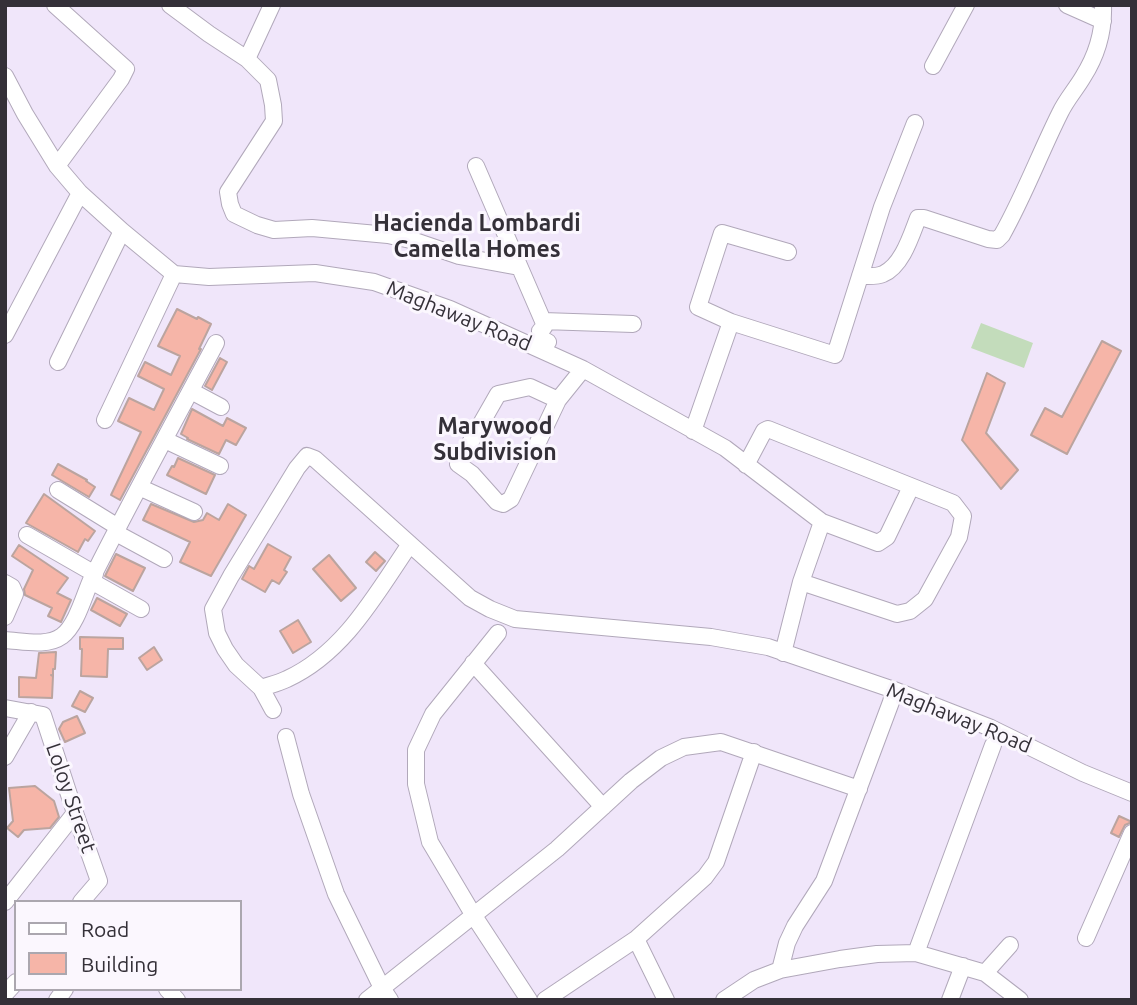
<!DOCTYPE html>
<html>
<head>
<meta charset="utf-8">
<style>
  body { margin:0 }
  #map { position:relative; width:1137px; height:1005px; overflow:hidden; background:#f0e6fa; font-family:Ubuntu,sans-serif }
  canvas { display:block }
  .frame { position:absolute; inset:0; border:7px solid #343038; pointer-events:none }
  .legend { position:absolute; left:14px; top:900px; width:228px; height:91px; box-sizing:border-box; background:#fbf7fe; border:2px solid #aba7af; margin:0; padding:9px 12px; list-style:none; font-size:21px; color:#343038 }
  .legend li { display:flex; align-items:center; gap:14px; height:35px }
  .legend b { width:35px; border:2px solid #aba7af }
</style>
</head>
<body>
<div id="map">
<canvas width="1137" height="1005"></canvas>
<div class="frame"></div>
<ul class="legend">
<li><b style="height:9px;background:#fff"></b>Road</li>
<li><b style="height:19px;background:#f6b5a8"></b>Building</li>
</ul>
</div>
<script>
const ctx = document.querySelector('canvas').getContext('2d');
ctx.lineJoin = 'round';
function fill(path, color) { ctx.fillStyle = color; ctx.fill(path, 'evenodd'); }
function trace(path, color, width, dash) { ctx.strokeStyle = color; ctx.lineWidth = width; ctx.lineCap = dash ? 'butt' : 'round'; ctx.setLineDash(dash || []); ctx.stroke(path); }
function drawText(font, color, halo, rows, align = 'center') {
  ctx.font = font + ' Ubuntu,sans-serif'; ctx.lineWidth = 6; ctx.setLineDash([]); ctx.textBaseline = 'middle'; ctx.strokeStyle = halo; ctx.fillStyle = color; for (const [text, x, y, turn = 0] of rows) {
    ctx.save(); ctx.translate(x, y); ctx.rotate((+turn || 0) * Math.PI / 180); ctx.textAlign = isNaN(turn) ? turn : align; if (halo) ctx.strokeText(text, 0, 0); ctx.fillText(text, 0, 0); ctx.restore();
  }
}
const green = new Path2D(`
  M 981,323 L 1033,343 L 1024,368 L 971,348 Z`);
const building = new Path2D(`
  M 177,309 L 197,319 L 198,317 L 211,324 L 199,349 L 201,349 L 120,500 L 111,495 L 141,432 L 118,421 L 129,398 L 154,410 L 164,389 L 138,376 L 145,362 L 171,375 L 180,356 L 158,346 Z
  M 1102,341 L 1121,351 L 1067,454 L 1031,435 L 1045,408 L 1062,417 Z
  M 220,358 L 227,362 L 212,390 L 205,386 Z
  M 987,373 L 1005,383 L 986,433 L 1018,470 L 1001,489 L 962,440 Z
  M 192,409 L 223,426 L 227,418 L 246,428 L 236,445 L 226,440 L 219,454 L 187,439 L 188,438 L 181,434 Z
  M 178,458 L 215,475 L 206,494 L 167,475 L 172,466 L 174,467 Z
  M 58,464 L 87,480 L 86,481 L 95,487 L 89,497 L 52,475 Z
  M 44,494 L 95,531 L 88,541 L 85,539 L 78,552 L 26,523 Z
  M 151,504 L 194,522 L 203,520 L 207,513 L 219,520 L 228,504 L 246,515 L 211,576 L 180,562 L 190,542 L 143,520 Z
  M 268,544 L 291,557 L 284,570 L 287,572 L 279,584 L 272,580 L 265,592 L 242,579 L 249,566 L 254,569 Z
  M 19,545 L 68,578 L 57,593 L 71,600 L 61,622 L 48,616 L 52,608 L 25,595 L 24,589 L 33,570 L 12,556 Z
  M 375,552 L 385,561 L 376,571 L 366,562 Z
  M 116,554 L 145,568 L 133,591 L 105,576 Z
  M 329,555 L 356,588 L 341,601 L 313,569 Z
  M 97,598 L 127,614 L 120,626 L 91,610 Z
  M 298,620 L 311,642 L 293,653 L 280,631 Z
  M 80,637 L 123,638 L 123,649 L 108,649 L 107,677 L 81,676 L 82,649 L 80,649 Z
  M 154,647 L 162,660 L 147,670 L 139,658 Z
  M 56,652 L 55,669 L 53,669 L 53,676 L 51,675 L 53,676 L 52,698 L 19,697 L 19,677 L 36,678 L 39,653 Z
  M 80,691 L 93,698 L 85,712 L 72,706 Z
  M 77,716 L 85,733 L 65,742 L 59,729 L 63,722 Z
  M 35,786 L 54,801 L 59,817 L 50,828 L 24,830 L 18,837 L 7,828 L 13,821 L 9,788 Z
  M 1119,816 L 1132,822 L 1125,825 L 1119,837 L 1111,833 Z`);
const minor = new Path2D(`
  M 55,5 L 126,69 L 121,79 L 57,166
  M 170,5 L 209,34 L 247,59 L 268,80 L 273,105 L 274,121 L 228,192 L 230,204 L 234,214 L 257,225 L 274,230 L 312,228 L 388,235 L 415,241 L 459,256 L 519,267
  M 1067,5 L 1103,21
  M 247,59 L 272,5
  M 933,66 L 966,5
  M 5,76 L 25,114 L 57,166 L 80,193 L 122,231 L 174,274 L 209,277 L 315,273 L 374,282 L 450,309 L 583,369 L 725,448 L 822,522 L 878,543 L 887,537 L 911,487
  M 476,166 L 543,321 L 544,327 L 540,331 L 543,340 L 548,342
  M 788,252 L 722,233 L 698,307 L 731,322 L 835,355 L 882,207 L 915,123
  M 860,276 C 867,276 877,277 883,274 C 902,266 911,236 918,218 L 924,218 L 988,239 L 997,240 L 1002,235 C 1024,196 1040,153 1060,113 C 1066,100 1076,89 1083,77 C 1097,55 1104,31 1103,5
  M 543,321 L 633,324
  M 5,335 L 80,193
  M 58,362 L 122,231
  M 191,391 L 221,407
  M 558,400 L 530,387 L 498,394 L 458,464 L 472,474 L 497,502 L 503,504 L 511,499 L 558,400 L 583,369
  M 105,420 L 174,274
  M 693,431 L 731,322
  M 165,440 L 220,466
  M 746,465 L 764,431 L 768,429 L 953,503 L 963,516 L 959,537 L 925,599 L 910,611 L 897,614 L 801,582
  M 139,487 L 194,512
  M 58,490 L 118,527
  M 116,533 L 164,559
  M 27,535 L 95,574
  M 91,581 L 141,609
  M 5,583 L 12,587 L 15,594 L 5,617
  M 498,633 L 433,714 L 416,750 L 416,784 L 430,842 L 474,916 L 529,1000
  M 5,640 C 23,641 47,647 62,636 C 76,626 84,596 91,580 C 131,500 174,422 216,343
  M 783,653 L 801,582 L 822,522
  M 473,663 L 603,807
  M 261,688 C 270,685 279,683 287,679 C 344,653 376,594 410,544
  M 5,708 L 43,715 L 75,813 L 99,881 L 81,902
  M 273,710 L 261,688 L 236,665 L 225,649 L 217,633 L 213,609 L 231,576 L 297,468 L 307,456 L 315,459 L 470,598 L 490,609 L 515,619 L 711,637 L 768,647 L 894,690 L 991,728 L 1083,773 L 1132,793
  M 286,737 L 301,794 L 336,894 L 382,988 L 390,1000
  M 5,757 L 31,712
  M 5,902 L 75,813
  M 1086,938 L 1132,833
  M 636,939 L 666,1000
  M 916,953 L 993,745
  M 780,970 L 787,943 L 795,926 L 824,881 L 891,702 L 894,690
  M 985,973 L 1010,945
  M 167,989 L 177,1000
  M 5,994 L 16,982
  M 57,1000 L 65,989
  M 367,1000 L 557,849 L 631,781 L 661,758 L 684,747 L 721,742 L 859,789
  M 545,1000 L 636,939 L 705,877 L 716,862 L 754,752
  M 724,1000 L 754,980 L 780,970 L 840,959 L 877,954 L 916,953 L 985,973 L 1020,1000
  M 950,1000 L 963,966`);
const streetNames = [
  ["Maghaway Road",459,316,22],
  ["Maghaway Road",959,718,22],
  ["Loloy Street",71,798,71]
];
const neighbourhoodNames = [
  ["Hacienda Lombardi",477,223],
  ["Camella Homes",477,249],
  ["Marywood",495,426],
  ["Subdivision",495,452]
];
fill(green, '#c3dcbb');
fill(building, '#f6b5a8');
trace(building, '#bba49f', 2);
trace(minor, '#b1a8ba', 18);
trace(minor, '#fff', 16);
drawText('21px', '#343038', '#fbf7fe', streetNames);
drawText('bold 23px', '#343038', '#fbf7fe', neighbourhoodNames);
</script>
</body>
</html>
